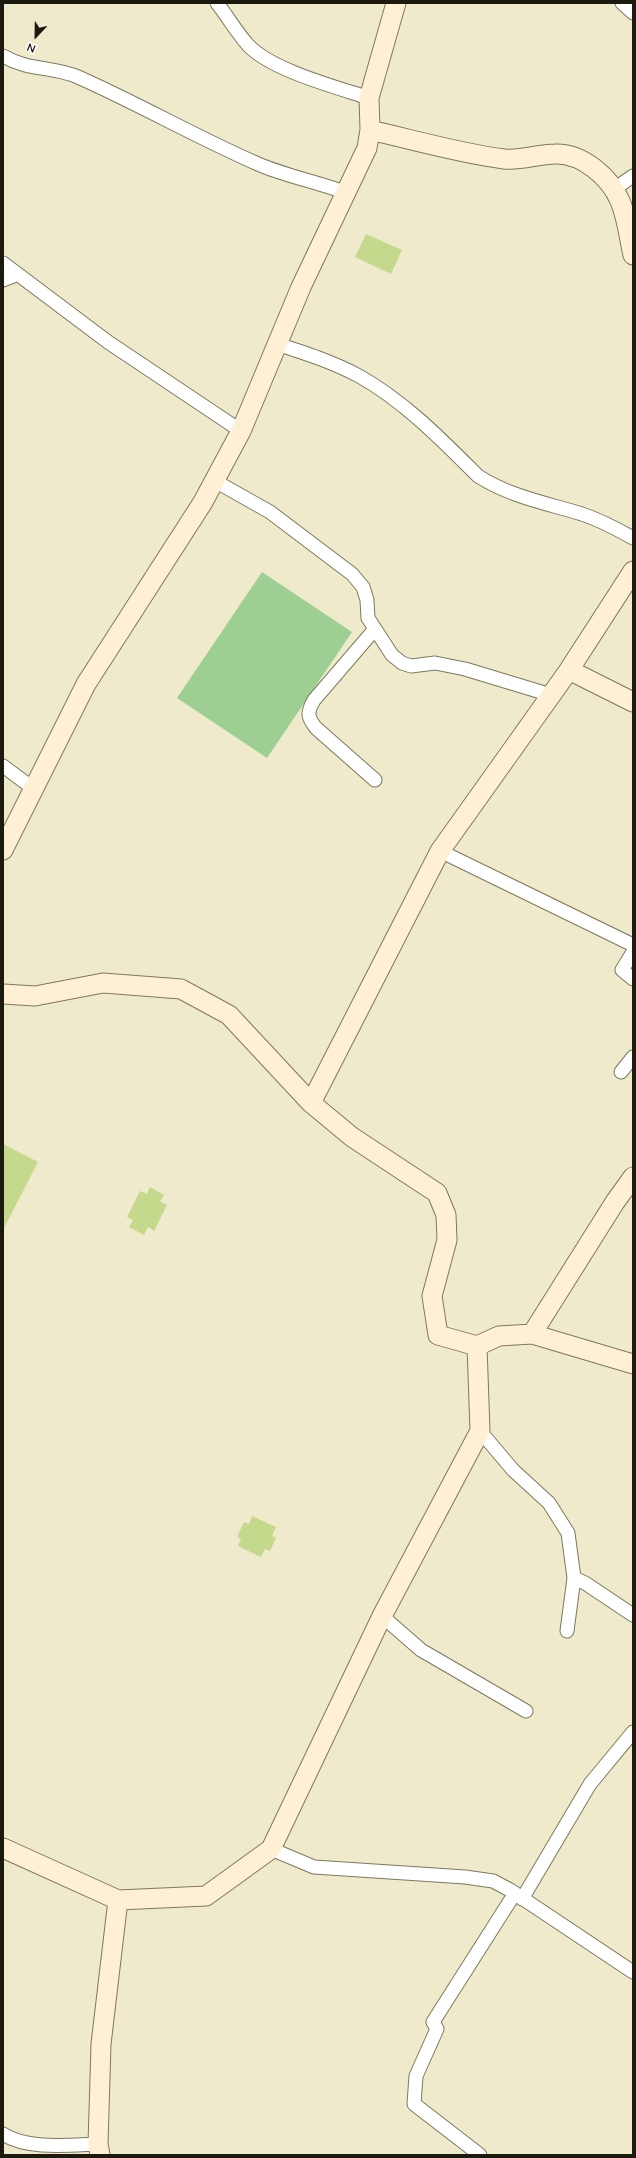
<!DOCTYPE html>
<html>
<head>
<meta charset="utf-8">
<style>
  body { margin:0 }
  #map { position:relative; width:636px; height:2158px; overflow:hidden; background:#efeacb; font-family:"Nunito Sans",sans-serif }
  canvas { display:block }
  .frame { position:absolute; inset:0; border:4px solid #1c1a0f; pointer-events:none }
  .north { position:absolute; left:16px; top:16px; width:40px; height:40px; -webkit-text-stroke:3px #fff; paint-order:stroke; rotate:202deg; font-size:11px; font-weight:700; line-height:16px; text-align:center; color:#1c1a0f }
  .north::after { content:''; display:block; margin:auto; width:14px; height:18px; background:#1c1a0f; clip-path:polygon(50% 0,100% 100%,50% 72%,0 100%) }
</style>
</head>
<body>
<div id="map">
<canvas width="636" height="2158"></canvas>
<div class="frame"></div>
<div class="north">N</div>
</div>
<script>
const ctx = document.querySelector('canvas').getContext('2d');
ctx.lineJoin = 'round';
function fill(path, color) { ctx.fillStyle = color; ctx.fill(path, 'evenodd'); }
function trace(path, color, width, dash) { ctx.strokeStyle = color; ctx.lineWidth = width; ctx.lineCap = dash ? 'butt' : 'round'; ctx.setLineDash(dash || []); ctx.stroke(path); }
const water = new Path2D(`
  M 262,572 L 352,632 L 267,758 L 177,698 Z`);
const building = new Path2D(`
  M 366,234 L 402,250 L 391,274 L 355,257 Z
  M 3,1144 L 38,1162 L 3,1230 Z
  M 150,1187 L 164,1195 L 160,1201 L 167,1205 L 154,1231 L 148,1227 L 144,1235 L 129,1227 L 133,1220 L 127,1217 L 140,1191 L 147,1194 Z
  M 252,1516 L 276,1527 L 272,1536 L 276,1538 L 270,1551 L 265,1549 L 261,1557 L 238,1546 L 241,1539 L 237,1537 L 244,1522 L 249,1524 Z`);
const street = new Path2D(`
  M 217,3 C 228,17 237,33 248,45 C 271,70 336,87 369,98
  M 622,3 L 633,13
  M 3,56 C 29,71 52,66 78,77 C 139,104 196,137 258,164 C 286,176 317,182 347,193
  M 613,190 L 633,176
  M 3,263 L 108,342 L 241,431
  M 3,280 L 16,275
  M 277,344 C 305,353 333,362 359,376 C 404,401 442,440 478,476 C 511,497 546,503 582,514 C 600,520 617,529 633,538
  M 215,481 L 270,512 L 352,574 L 363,587 L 367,600 L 368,618 L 392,655 L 402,663 L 411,666 L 435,663 L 465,669 L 551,695
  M 375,629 L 314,700 C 307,712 307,717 316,728 L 375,780
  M 3,766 L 34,789
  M 440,851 L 633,945
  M 633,952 L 622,970 L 633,979
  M 621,1072 L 633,1057
  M 480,1431 L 513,1470 L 549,1503 L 568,1533 L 574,1578
  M 382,1616 L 421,1650 L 526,1711
  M 567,1631 L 574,1578 L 585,1583 L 633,1615
  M 271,1849 L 314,1867 L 465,1877 L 493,1881 L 510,1890 L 633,1972
  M 522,1899 L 590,1784 L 633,1732
  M 3,2134 C 27,2150 70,2145 98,2144
  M 480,2155 L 414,2104 L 416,2076 L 437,2029 L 433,2022 L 515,1893`);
const secondary = new Path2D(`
  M 370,130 C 414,140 458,153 504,159 C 521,161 538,154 555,154 C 582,153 610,177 620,201 C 627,217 629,238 633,255
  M 569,670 L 633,702
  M 3,850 L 86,684 L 203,502 L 241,431 L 301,287 L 367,148 L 370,130 L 369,98 L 396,3
  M 3,994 L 35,996 L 103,983 L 181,989 L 229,1015 L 311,1103 L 352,1137 L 437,1193 L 446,1215 L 447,1240 L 432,1296 L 438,1335 L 477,1346 L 499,1336 L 532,1334 L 633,1364
  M 311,1103 L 440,851 L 569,670 L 633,571
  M 532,1334 L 615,1202 L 633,1177
  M 3,1848 L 118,1900 L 206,1896 L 271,1849 L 382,1616 L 480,1431 L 477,1346
  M 100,2155 L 98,2144 L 101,2044 L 118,1900`);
fill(water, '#9ccf91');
fill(building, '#c5d98d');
trace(street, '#7d795d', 15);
trace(secondary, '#7d795d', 21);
trace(street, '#fff', 13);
trace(secondary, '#ffefd4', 19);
</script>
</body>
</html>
